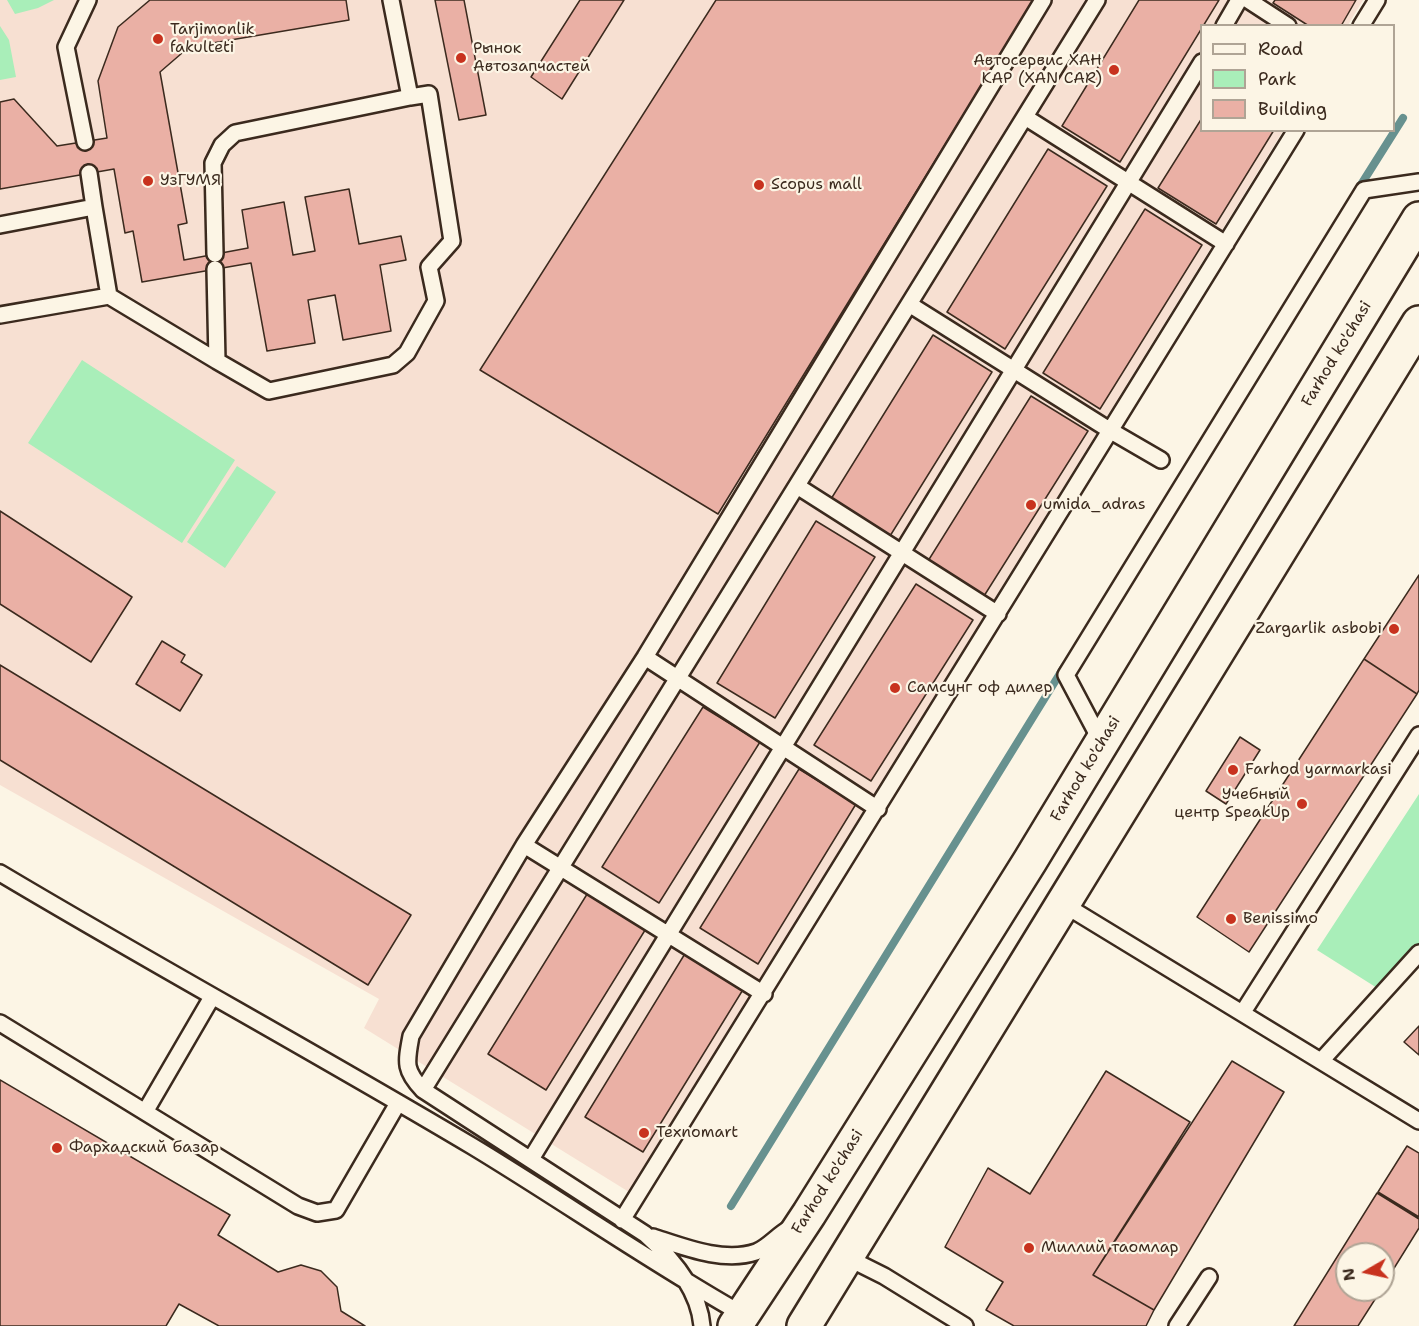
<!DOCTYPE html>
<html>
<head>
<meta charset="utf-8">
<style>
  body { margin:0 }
  #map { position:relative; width:1419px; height:1326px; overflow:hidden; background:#fcf5e5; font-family:"Shantell Sans",sans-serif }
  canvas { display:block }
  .legend { position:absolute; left:1200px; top:24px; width:195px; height:108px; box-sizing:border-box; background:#fcf5e5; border:2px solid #afa495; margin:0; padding:8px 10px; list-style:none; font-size:18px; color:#3b2a1e }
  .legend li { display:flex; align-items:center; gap:12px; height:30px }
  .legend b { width:30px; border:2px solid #afa495 }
  .north { position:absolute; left:1335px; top:1242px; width:60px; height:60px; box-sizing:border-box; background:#fcf5e5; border:2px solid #afa495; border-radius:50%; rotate:261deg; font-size:16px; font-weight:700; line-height:24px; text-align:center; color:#3b2a1e }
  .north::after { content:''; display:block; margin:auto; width:21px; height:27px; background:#c8321e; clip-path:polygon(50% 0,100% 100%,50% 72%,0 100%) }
</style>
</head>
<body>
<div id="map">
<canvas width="1419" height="1326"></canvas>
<ul class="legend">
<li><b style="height:8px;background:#fcf5e5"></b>Road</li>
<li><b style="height:16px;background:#a9eeb9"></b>Park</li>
<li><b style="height:16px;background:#eab0a5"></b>Building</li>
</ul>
<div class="north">N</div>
</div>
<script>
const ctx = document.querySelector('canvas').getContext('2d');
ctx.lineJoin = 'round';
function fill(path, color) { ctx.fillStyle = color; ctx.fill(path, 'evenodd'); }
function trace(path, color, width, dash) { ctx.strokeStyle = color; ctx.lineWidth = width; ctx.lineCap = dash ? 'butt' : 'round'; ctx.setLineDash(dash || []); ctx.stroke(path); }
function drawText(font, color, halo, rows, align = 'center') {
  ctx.font = font + ' "Shantell Sans",sans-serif'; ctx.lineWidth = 4.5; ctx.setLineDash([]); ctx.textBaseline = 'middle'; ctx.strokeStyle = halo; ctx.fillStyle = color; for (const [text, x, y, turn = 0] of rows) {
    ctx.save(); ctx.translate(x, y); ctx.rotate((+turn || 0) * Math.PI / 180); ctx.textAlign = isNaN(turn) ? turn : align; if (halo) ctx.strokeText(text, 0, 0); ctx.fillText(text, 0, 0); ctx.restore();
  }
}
const built = new Path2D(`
  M 0,0 L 1363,0 L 1348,25 L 1202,26 L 1202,130 L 1283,131 L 629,1192 L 364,1028 L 379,999 L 0,785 Z`);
const green = new Path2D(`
  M 7,0 L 54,0 L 38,8 L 15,14 Z
  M 0,26 L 9,40 L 16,77 L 0,80 Z
  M 82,360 L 235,460 L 182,543 L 28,443 Z
  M 237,466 L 276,492 L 225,568 L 187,542 Z
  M 1419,794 L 1419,946 L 1385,993 L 1317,950 Z`);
const stream = new Path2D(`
  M 1357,191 L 1403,118
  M 731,1206 L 1064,667`);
const building = new Path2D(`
  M 150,0 L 346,0 L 349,20 L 189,47 L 160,72 L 187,223 L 178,225 L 184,260 L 248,248 L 242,210 L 284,202 L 293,255 L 315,251 L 305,197 L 349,189 L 359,244 L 401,236 L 406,260 L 380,265 L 391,331 L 343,340 L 335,295 L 308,300 L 315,343 L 267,351 L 251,263 L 142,282 L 133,231 L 125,233 L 114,169 L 0,189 L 0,102 L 14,99 L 57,146 L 107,138 L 98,81 L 118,27 Z
  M 435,0 L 464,0 L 486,115 L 459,120 Z
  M 580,0 L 624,0 L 562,99 L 531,77 Z
  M 716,0 L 1034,0 L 718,514 L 480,370 Z
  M 1139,0 L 1219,0 L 1120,162 L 1062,126 Z
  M 1275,0 L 1356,0 L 1341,26 L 1309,26 L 1273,3 Z
  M 1202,118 L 1202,130 L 1274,130 L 1216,224 L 1158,188 Z
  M 1048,149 L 1107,186 L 1005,349 L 947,312 Z
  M 1145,209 L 1202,245 L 1100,409 L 1043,373 Z
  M 933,335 L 992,372 L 890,536 L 831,499 Z
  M 1031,396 L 1088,431 L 984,596 L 928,561 Z
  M 0,511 L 132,597 L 91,662 L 0,604 Z
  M 816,521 L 875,557 L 775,718 L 717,683 Z
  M 1419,575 L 1419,690 L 1417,694 L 1364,659 Z
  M 916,584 L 973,620 L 871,781 L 814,745 Z
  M 162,641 L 185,655 L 181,662 L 202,675 L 180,711 L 136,684 Z
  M 1364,659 L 1417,694 L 1249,952 L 1197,917 Z
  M 0,665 L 411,915 L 368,985 L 0,760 Z
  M 703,707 L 760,742 L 659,903 L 602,867 Z
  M 1240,737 L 1260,750 L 1226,804 L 1206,791 Z
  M 799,769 L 856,804 L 758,964 L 700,928 Z
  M 589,891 L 647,927 L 546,1090 L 488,1054 Z
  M 686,952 L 744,988 L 643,1152 L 585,1117 Z
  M 1419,1026 L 1419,1055 L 1404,1042 Z
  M 1232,1061 L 1284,1092 L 1154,1310 L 1093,1275 Z
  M 1106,1071 L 1190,1122 L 1093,1275 L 1154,1310 L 1146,1326 L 1014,1326 L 986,1310 L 1003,1282 L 945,1247 L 988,1168 L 1030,1194 Z
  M 0,1080 L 230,1215 L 218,1235 L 278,1272 L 301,1265 L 321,1271 L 337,1287 L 341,1311 L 365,1326 L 219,1326 L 179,1304 L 166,1326 L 0,1326 Z
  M 1407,1146 L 1419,1153 L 1419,1217 L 1378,1192 Z
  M 1377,1193 L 1419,1219 L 1419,1228 L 1383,1286 L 1383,1254 L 1347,1254 L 1347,1290 L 1381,1290 L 1358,1326 L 1294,1326 Z`);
const service = new Path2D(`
  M 1248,0 L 1288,26
  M 1224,26 L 1239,0
  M 1361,26 L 1377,0
  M 1025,117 L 1226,244
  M 85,142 L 66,47 L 88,0
  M 94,207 L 109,296
  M 0,225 L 94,207 L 89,173
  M 215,254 L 213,163 L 222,145 L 235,133 L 410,97 L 391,0
  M 909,304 L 1111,431 L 1161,460
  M 0,315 L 109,296 L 217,361 L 215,269
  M 217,361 L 269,391 L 393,365 L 407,353 L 436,301 L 429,267 L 452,241 L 429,94 L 410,97
  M 797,486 L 998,614
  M 645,657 L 878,809
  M 1102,743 L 1066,675 L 1364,190 L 1419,182
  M 524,845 L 764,994
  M 0,873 C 156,966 316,1053 472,1146 C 563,1201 650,1262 742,1314
  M 1063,904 L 1419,1121
  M 1243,1012 L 1419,735
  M 0,1023 L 298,1206 L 317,1213 L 336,1210 L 398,1103
  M 1321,1061 L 1419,953
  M 423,1090 L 1097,0
  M 145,1112 L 212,997
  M 531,1159 L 1202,62
  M 622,1220 L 1296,130
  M 653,1237 C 684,1247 724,1263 756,1252 C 767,1248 777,1236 787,1230
  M 846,1257 L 884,1276 L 965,1326
  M 702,1326 C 699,1290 671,1257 645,1234 L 423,1090 C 404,1070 406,1063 411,1036 L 524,845 L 645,657 L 1043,0
  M 1177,1326 L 1209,1277`);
const primary = new Path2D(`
  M 735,1326 L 809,1214 L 1030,861 L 1419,219
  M 804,1326 L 1419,323`);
const markers = [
  [158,39,6,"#c8321e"],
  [461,58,6,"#c8321e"],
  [1114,70,6,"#c8321e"],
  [148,181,6,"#c8321e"],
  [759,185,6,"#c8321e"],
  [1031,505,6,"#c8321e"],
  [1394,629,6,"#c8321e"],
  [895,688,6,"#c8321e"],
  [1233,770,6,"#c8321e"],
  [1302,804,6,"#c8321e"],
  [1231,919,6,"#c8321e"],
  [644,1133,6,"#c8321e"],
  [57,1148,6,"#c8321e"],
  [1029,1248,6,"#c8321e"]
];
const poiNames = [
  ["Tarjimonlik",170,30],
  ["fakulteti",170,48],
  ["Рынок",473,49],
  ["Автозапчастей",473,67],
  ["Автосервис ХАН",1102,61,"right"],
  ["КАР (XAN CAR)",1102,79,"right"],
  ["УзГУМЯ",160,181],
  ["Scopus mall",771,185],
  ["umida_adras",1043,505],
  ["Zargarlik asbobi",1382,629,"right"],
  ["Самсунг оф дилер",907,688],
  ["Farhod yarmarkasi",1245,770],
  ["Учебный",1290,795,"right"],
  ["центр SpeakUp",1290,813,"right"],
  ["Benissimo",1243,919],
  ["Texnomart",656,1133],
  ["Фархадский базар",69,1148],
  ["Миллий таомлар",1041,1248]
];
const streetNames = [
  ["Farhod ko'chasi",1337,354,-59],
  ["Farhod ko'chasi",1086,769,-59],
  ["Farhod ko'chasi",828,1182,-58]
];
fill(built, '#f7e0d2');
fill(green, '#a9eeb9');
trace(stream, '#67918f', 8);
fill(building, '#eab0a5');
trace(building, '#3b2a1e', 1.5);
trace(service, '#3b2a1e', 20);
trace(primary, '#3b2a1e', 38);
trace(service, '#fcf5e5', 15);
trace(primary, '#fcf5e5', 33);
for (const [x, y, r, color] of markers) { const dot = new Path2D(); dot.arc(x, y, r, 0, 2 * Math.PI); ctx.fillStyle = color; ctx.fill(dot); trace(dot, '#fcf5e5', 2); }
drawText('16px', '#3b2a1e', '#fcf5e5', poiNames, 'left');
drawText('16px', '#3b2a1e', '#fcf5e5', streetNames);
</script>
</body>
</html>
